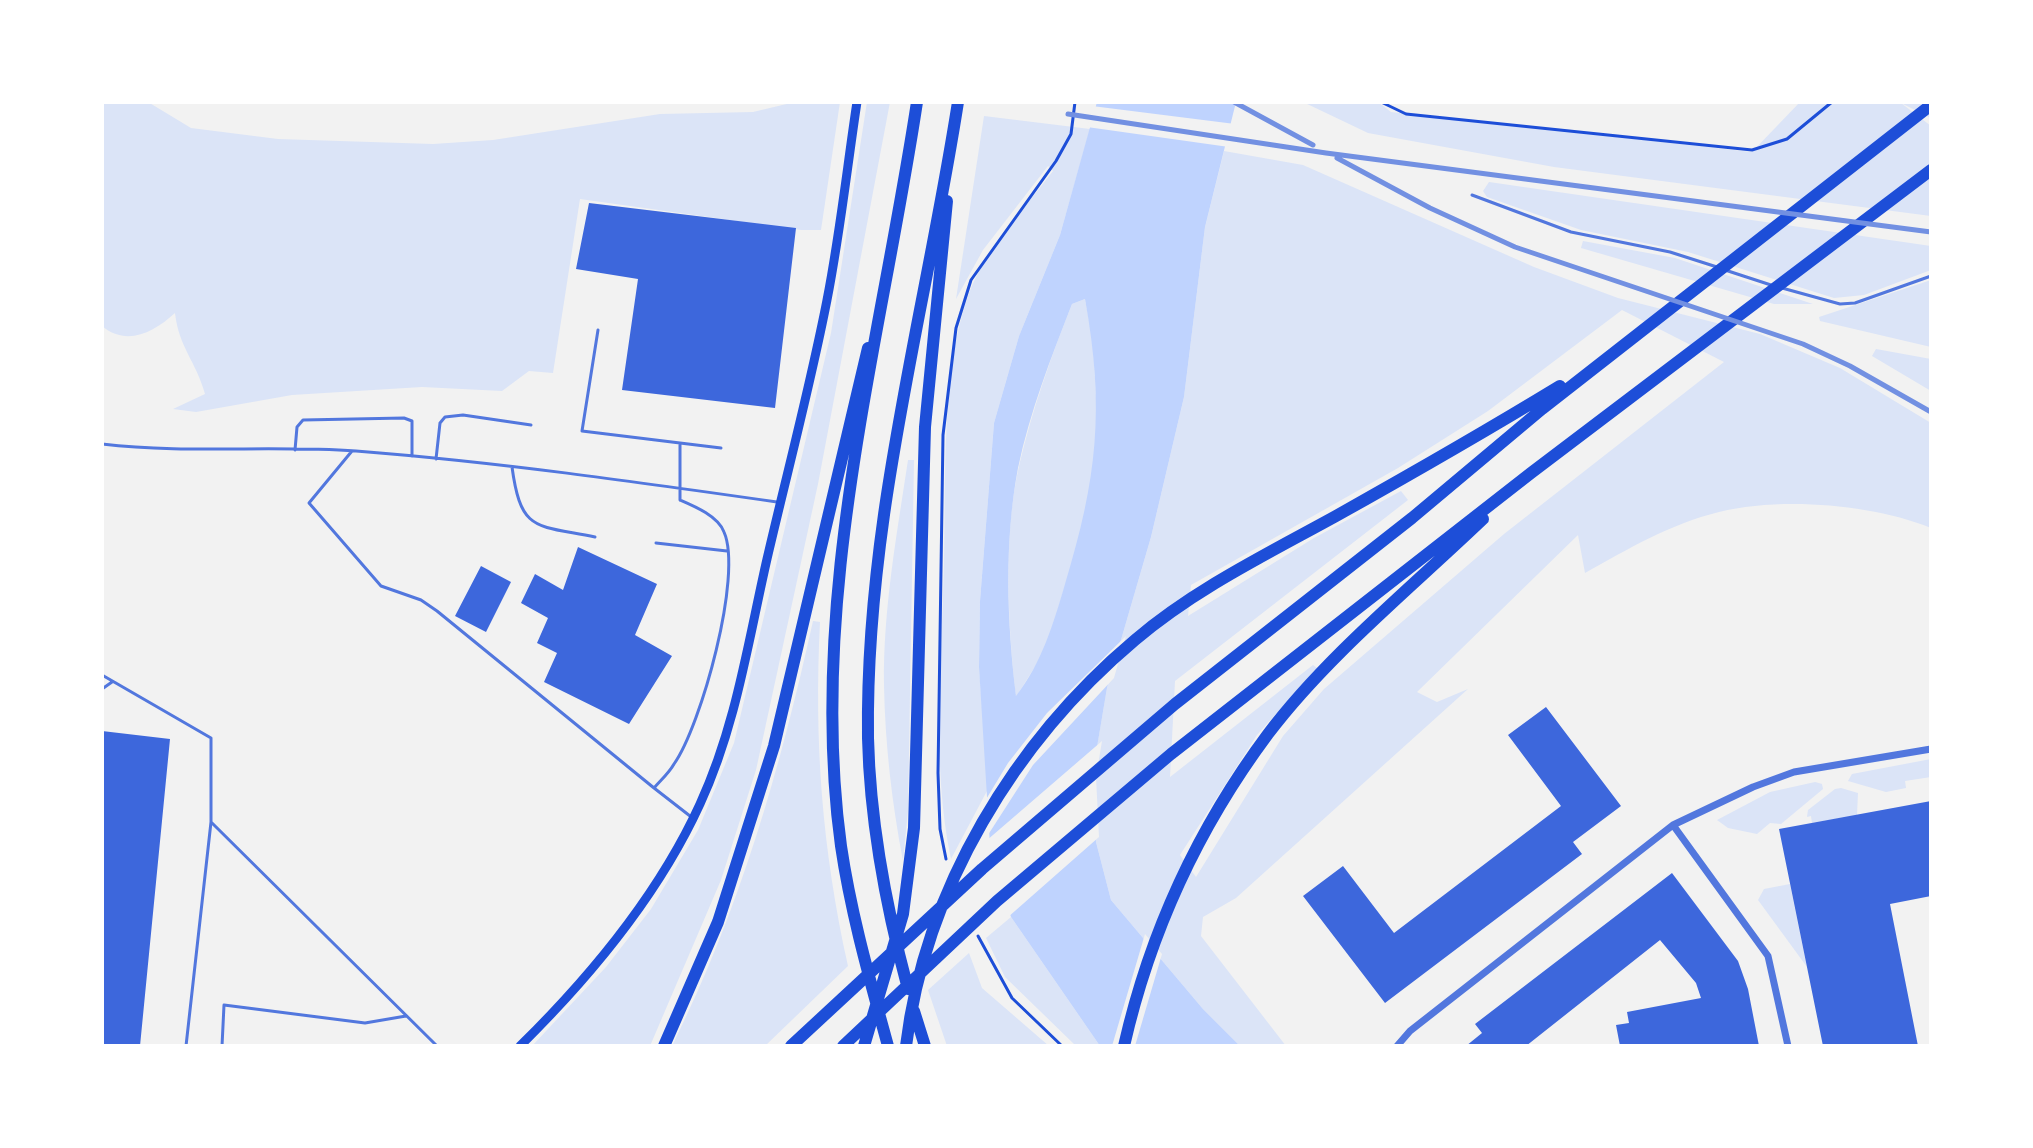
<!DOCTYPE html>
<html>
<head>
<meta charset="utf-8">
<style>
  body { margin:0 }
  #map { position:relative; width:2033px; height:1148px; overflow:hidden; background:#f2f2f2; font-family:Signika,sans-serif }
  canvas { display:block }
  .frame { position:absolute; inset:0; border:104px solid #fff; pointer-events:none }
</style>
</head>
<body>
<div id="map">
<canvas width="2033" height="1148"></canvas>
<div class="frame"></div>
</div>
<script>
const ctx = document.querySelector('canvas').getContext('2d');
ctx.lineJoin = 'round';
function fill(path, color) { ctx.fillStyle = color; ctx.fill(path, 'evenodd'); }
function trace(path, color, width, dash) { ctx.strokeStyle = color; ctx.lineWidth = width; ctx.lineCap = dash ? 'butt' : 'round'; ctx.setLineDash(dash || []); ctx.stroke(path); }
const green = new Path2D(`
  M 102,102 L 148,102 L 191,128 L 278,139 L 433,144 L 493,140 L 660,114 L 753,112 L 795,102 L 840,102 L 821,230 L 801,230 L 580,199 L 553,373 L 529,371 L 502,391 L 422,387 L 292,395 L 196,412 L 173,409 L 205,394 C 196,361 179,348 175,313 C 154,332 127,347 102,326 Z
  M 867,102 L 890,102 L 818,484 L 756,770 L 721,880 L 650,1046 L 532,1046 L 606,967 L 651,909 L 698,830 L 734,743 L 831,333 Z
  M 1303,102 L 1378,102 L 1391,112 L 1752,152 L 1800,102 L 1931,102 L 1931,118 L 1901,103 L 1931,126 L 1931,216 L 1554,167 L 1368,133 Z
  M 984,116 L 1090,129 L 1060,235 L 1019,336 L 994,423 L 980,601 L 979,667 L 988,789 L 951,859 C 931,763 942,659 944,562 C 946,482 941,371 968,296 C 985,249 1023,210 1053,171 L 1048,166 L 983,250 L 956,299 Z
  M 1224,151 L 1303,165 L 1534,267 L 1618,298 L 1760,334 L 1840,368 L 1931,423 L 1931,528 C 1871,504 1782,497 1719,512 C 1670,524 1628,549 1585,573 L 1578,535 L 1417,692 L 1437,702 L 1468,689 L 1236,898 L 1203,917 L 1201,936 L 1286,1046 L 1240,1046 L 1203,1009 L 1111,900 L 1096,842 L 1092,776 L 1107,688 L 1151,537 L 1184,397 L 1205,227 ZM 1622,310 L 1724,362 L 1504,534 L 1324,689 L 1283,736 L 1196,877 L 1180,855 L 1257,735 L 1317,668 L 1313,665 L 1170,777 L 1175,681 L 1408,500 L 1401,491 L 1314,538 L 1188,616 L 1191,585 L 1398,468 L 1488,411 Z
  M 1489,182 L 1931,246 L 1931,270 L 1864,295 L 1834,298 L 1688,252 L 1581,230 L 1487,197 L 1483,191 Z
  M 1583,241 L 1675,258 L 1813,304 L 1774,304 L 1581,248 Z
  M 1931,280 L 1931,347 L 1820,321 L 1819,317 Z
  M 1085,299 L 1093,341 L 1098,434 L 1088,510 L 1046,649 L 1016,697 C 1008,628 1003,535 1019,466 C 1032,410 1051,357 1072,304 Z
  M 1876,349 L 1931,359 L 1931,391 L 1872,356 Z
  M 908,460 L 914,460 L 908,811 L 903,861 C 892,803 885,744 884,685 C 883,610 897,533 908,460 Z
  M 813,621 L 820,622 C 814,742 822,849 848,966 L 765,1046 L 672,1046 C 740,909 780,770 813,621 Z
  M 1931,759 L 1931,777 L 1905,781 L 1906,788 L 1886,792 L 1848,781 L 1852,774 Z
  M 1815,782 L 1822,784 L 1823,789 L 1781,824 L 1770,823 L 1757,834 L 1728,828 L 1717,820 L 1770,792 Z
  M 1841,788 L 1858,793 L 1857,815 L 1812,823 L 1811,816 L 1807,817 L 1808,810 L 1835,789 Z
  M 1790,884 L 1807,967 L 1758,900 L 1764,889 Z
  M 1011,917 L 1100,1046 L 1076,1046 L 1005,977 L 986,938 Z
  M 969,953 L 982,988 L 1049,1046 L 947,1046 L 928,990 Z`);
const water = new Path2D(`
  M 1097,102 L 1236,102 L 1205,227 L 1184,397 L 1151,537 L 1107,688 L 1092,777 L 1096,842 L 1111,900 L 1203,1009 L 1240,1046 L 1100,1046 L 1011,917 L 991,862 L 979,667 L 980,601 L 994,423 L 1019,336 L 1060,235 ZM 1085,299 C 1105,409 1097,479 1065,584 C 1053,625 1042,662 1016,696 C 1007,622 1004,542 1018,468 C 1030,411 1051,358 1072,304 Z`);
const pier = new Path2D(`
  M 1092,106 L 1235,124 L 1229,147 L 1087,127 Z
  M 1126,636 L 1114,678 L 1033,765 L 986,838 L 985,801 L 1008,763 L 1047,713 Z
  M 1102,741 L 1096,777 L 1099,837 L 1007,918 L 987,863 L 986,841 Z
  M 1145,934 L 1162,954 L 1135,1046 L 1112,1046 Z`);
const building = new Path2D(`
  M 589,203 L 796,228 L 775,408 L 622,390 L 638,279 L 576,269 Z
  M 578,547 L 657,584 L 635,635 L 672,656 L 629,724 L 544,682 L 557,653 L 537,643 L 548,618 L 521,603 L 535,574 L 563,590 Z
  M 481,566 L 511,582 L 486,632 L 455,616 Z
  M 1546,707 L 1621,806 L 1573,842 L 1582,854 L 1385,1003 L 1303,896 L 1343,866 L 1394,933 L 1561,806 L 1508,735 Z
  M 102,731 L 170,739 L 140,1046 L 102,1046 Z
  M 1931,801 L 1931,896 L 1890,904 L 1918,1046 L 1823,1046 L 1779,829 Z
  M 1672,873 L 1738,961 L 1748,989 L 1759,1046 L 1620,1046 L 1616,1025 L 1629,1023 L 1627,1012 L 1701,998 L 1696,983 L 1660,940 L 1526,1046 L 1466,1046 L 1482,1033 L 1475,1024 Z`);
const path = new Path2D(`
  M 1381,102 L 1406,114 L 1752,150 L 1787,139 L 1832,102
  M 946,859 L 940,829 L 938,773 L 943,435 L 956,328 L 971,280 L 1056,161 L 1071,134 L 1075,102
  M 978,936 L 1012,998 L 1062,1046`);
const service = new Path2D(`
  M 1472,195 L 1571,232 L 1670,252 L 1717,267
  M 1725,270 L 1771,285
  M 1782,288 L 1840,304 L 1855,303 L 1931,276
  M 598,330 L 582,431 L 680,443
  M 102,444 C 187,454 271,445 356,451 C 497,462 637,482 777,502
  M 295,450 L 297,427 L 303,420 L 404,418 L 412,421 L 412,456
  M 352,451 L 309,503 L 381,586 L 421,600 L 437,611 L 654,788
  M 436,459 L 440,423 L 445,417 L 463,415 L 531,425
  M 512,467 C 521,533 536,525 595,537
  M 656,543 L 727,551
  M 102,675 L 211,738 L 211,822 L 437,1046
  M 102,689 L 112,682
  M 690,816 L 654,788 C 661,780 669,773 674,764 C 701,726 743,575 724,532 C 718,516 694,506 680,500 L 680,443 L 721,448
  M 186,1046 L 211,822
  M 222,1046 L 224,1005 L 365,1023 L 406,1016`);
const minor = new Path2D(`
  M 1673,825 L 1768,956 L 1788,1046
  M 1397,1046 L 1410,1031 L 1673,825 L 1753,787 L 1794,772 L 1931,749`);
const secondary = new Path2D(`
  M 520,1046 C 591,976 658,896 700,804 C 736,726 748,642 767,559 C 787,473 810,387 827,300 C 840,234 847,168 857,102`);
const motorway = new Path2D(`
  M 908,989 C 886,907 870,823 868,738 C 865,522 925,314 958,102
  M 914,1011 L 925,1046
  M 664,1046 L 718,922 L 774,746 L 868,348
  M 791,1046 L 982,869 L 1175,704 L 1412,518 L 1542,409 L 1931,105
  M 843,1046 L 997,901 L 1171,754 L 1531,473 L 1931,170
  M 864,1046 L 903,914 L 914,828 L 925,427 L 947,201
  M 888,1046 C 870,980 851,914 841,846 C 807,598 880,346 917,102
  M 906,1046 C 925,889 1015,741 1135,640 C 1195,589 1267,554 1336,516 C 1411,474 1486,431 1560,386
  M 1124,1046 C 1150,932 1198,828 1268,734 C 1327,656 1412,587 1483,519`);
const rail = new Path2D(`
  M 1234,102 L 1313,145
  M 1068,114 L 1326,153 L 1931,232
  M 1337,158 L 1430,208 L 1515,247 L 1803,344 L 1850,366 L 1931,412`);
fill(green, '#dbe4f7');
fill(water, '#bfd3fe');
fill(pier, '#f2f2f2');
fill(building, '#3d67dc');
trace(path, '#1d4ed8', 3);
trace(service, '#5277de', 3);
trace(minor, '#5277de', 7);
trace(secondary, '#1d4ed8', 9);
trace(motorway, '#1d4ed8', 12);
trace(rail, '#7290e2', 5);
</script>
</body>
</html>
